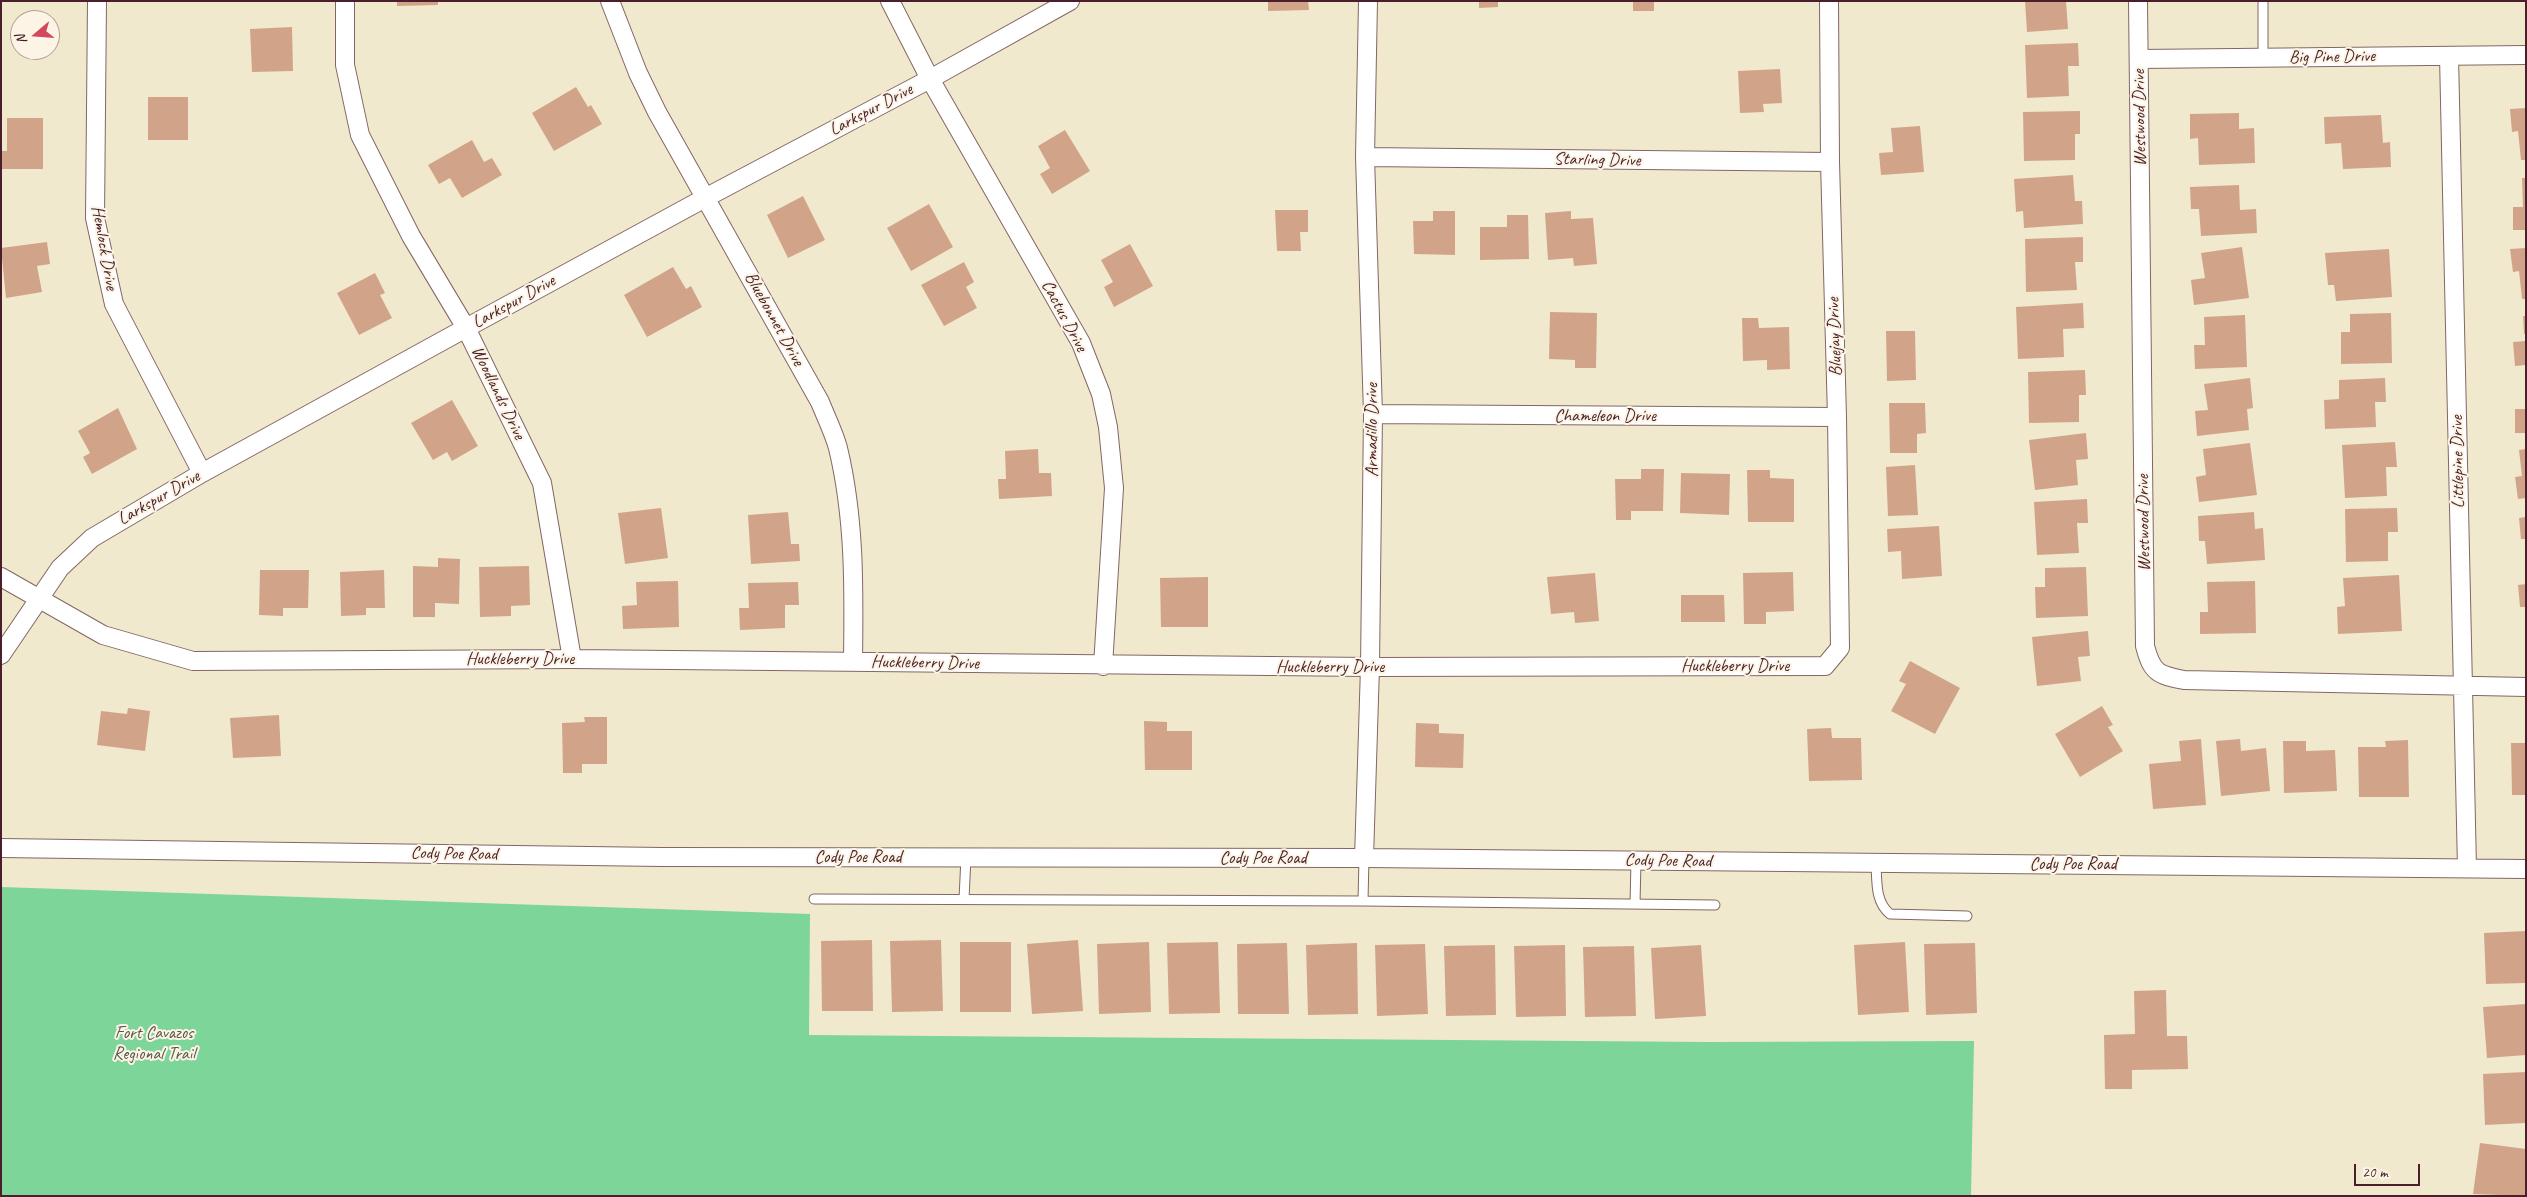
<!DOCTYPE html>
<html>
<head>
<meta charset="utf-8">
<style>
  body { margin:0 }
  #map { position:relative; width:2527px; height:1197px; overflow:hidden; background:#f1e9cd; font-family:Caveat,sans-serif }
  canvas { display:block }
  .frame { position:absolute; inset:0; border:2px solid #4a1f2b; pointer-events:none }
  .north { position:absolute; left:10px; top:10px; width:50px; height:50px; box-sizing:border-box; background:#fcf5e5; border:1px solid #b59f9b; border-radius:50%; rotate:252deg; font-size:14px; font-weight:700; line-height:20px; text-align:center; color:#4a1f2b }
  .north::after { content:''; display:block; margin:auto; width:18px; height:22px; background:#d1495b; clip-path:polygon(50% 0,100% 100%,50% 72%,0 100%) }
  .scale { position:absolute; left:2354px; top:1164px; width:66px; height:22px; box-sizing:border-box; border:2px solid #4a1f2b; border-top:0; padding-left:6px; font-size:15px; line-height:18px; white-space:nowrap; color:#4a1f2b; -webkit-text-stroke:4px #fcf5e5; paint-order:stroke }
</style>
</head>
<body>
<div id="map">
<canvas width="2527" height="1197"></canvas>
<div class="frame"></div>
<div class="north">N</div>
<div class="scale">20 m</div>
</div>
<script>
const ctx = document.querySelector('canvas').getContext('2d');
ctx.lineJoin = 'round';
function fill(path, color) { ctx.fillStyle = color; ctx.fill(path, 'evenodd'); }
function trace(path, color, width, dash) { ctx.strokeStyle = color; ctx.lineWidth = width; ctx.lineCap = dash ? 'butt' : 'round'; ctx.setLineDash(dash || []); ctx.stroke(path); }
function drawText(font, color, halo, rows, align = 'center') {
  ctx.font = font + ' Caveat,sans-serif'; ctx.lineWidth = 4; ctx.setLineDash([]); ctx.textBaseline = 'middle'; ctx.strokeStyle = halo; ctx.fillStyle = color; for (const [text, x, y, turn = 0] of rows) {
    ctx.save(); ctx.translate(x, y); ctx.rotate((+turn || 0) * Math.PI / 180); ctx.textAlign = isNaN(turn) ? turn : align; if (halo) ctx.strokeText(text, 0, 0); ctx.fillText(text, 0, 0); ctx.restore();
  }
}
const green = new Path2D(`
  M 1,887 L 810,914 L 809,1035 L 1709,1042 L 1974,1041 L 1971,1196 L 1,1196 Z`);
const building = new Path2D(`
  M 397,1 L 438,1 L 438,5 L 397,6 Z
  M 1268,1 L 1308,1 L 1309,10 L 1268,11 Z
  M 1479,1 L 1498,1 L 1498,7 L 1479,8 Z
  M 1633,1 L 1654,1 L 1654,11 L 1633,11 Z
  M 2025,1 L 2066,1 L 2068,29 L 2027,32 Z
  M 292,27 L 293,71 L 252,72 L 250,29 Z
  M 2078,43 L 2079,66 L 2068,66 L 2069,96 L 2027,98 L 2025,45 Z
  M 1780,69 L 1782,103 L 1763,104 L 1764,112 L 1740,113 L 1738,71 Z
  M 576,87 L 588,107 L 591,105 L 602,124 L 554,151 L 532,113 Z
  M 148,97 L 188,97 L 188,140 L 148,140 Z
  M 2526,108 L 2526,160 L 2521,160 L 2518,131 L 2512,132 L 2510,109 Z
  M 2080,111 L 2080,134 L 2075,134 L 2075,160 L 2024,161 L 2023,112 Z
  M 2239,113 L 2239,129 L 2254,128 L 2255,163 L 2199,165 L 2198,138 L 2190,139 L 2190,114 Z
  M 2381,115 L 2383,143 L 2390,142 L 2391,167 L 2343,169 L 2341,143 L 2325,144 L 2324,117 Z
  M 7,118 L 43,118 L 43,169 L 1,169 L 1,151 L 7,151 Z
  M 1920,126 L 1924,172 L 1881,175 L 1879,153 L 1893,152 L 1891,128 Z
  M 1065,130 L 1090,171 L 1052,194 L 1040,174 L 1050,168 L 1038,146 Z
  M 472,140 L 484,162 L 492,158 L 502,175 L 462,198 L 450,178 L 439,184 L 428,165 Z
  M 2073,175 L 2075,201 L 2082,201 L 2083,224 L 2024,228 L 2023,211 L 2016,212 L 2014,179 Z
  M 2522,178 L 2526,178 L 2526,230 L 2513,230 L 2513,207 L 2523,207 Z
  M 2239,185 L 2240,210 L 2256,209 L 2257,233 L 2201,236 L 2199,209 L 2191,209 L 2190,187 Z
  M 803,196 L 825,240 L 788,258 L 767,215 Z
  M 929,204 L 953,247 L 911,271 L 887,228 Z
  M 1275,210 L 1308,210 L 1308,232 L 1300,232 L 1301,251 L 1277,251 Z
  M 1433,211 L 1455,211 L 1455,255 L 1414,254 L 1413,221 L 1433,221 Z
  M 1571,211 L 1571,219 L 1593,218 L 1597,264 L 1574,266 L 1573,258 L 1548,260 L 1545,213 Z
  M 1507,215 L 1528,215 L 1529,259 L 1480,260 L 1480,227 L 1507,227 Z
  M 2083,237 L 2083,262 L 2075,262 L 2077,290 L 2026,292 L 2025,239 Z
  M 47,242 L 50,264 L 37,266 L 42,292 L 6,298 L 1,248 Z
  M 1130,244 L 1153,286 L 1114,307 L 1104,287 L 1113,282 L 1101,260 Z
  M 2242,247 L 2249,298 L 2194,305 L 2191,280 L 2205,278 L 2201,253 Z
  M 2526,248 L 2526,299 L 2522,299 L 2519,271 L 2513,272 L 2510,249 Z
  M 2389,249 L 2392,297 L 2336,301 L 2334,285 L 2328,285 L 2325,253 Z
  M 964,262 L 974,282 L 966,287 L 977,308 L 944,326 L 921,285 Z
  M 673,267 L 686,289 L 691,286 L 702,307 L 647,337 L 624,295 Z
  M 375,273 L 385,293 L 380,295 L 392,318 L 359,335 L 337,293 Z
  M 2083,303 L 2084,328 L 2063,329 L 2064,357 L 2018,359 L 2016,307 Z
  M 1550,312 L 1597,313 L 1596,368 L 1575,368 L 1575,360 L 1549,359 Z
  M 2391,313 L 2392,363 L 2341,364 L 2341,332 L 2350,332 L 2350,314 Z
  M 2245,315 L 2247,367 L 2195,369 L 2194,345 L 2205,345 L 2204,317 Z
  M 2523,316 L 2526,316 L 2526,334 L 2524,334 Z
  M 1742,318 L 1758,318 L 1759,328 L 1789,327 L 1790,369 L 1767,370 L 1767,360 L 1743,361 Z
  M 1886,331 L 1915,331 L 1916,380 L 1887,381 Z
  M 2526,341 L 2526,365 L 2515,366 L 2513,342 Z
  M 2085,370 L 2086,395 L 2079,395 L 2079,422 L 2029,423 L 2028,372 Z
  M 2250,378 L 2253,408 L 2247,409 L 2249,430 L 2197,436 L 2195,411 L 2208,410 L 2204,384 Z
  M 2385,378 L 2386,402 L 2375,402 L 2376,427 L 2325,429 L 2324,400 L 2339,399 L 2339,380 Z
  M 452,400 L 478,446 L 452,461 L 447,452 L 433,460 L 411,423 Z
  M 1889,403 L 1925,403 L 1926,433 L 1917,434 L 1917,453 L 1890,453 Z
  M 118,408 L 137,449 L 92,474 L 83,457 L 90,453 L 78,431 Z
  M 2515,409 L 2526,409 L 2526,433 L 2515,433 Z
  M 2086,433 L 2088,459 L 2076,460 L 2078,485 L 2035,490 L 2029,440 Z
  M 2395,442 L 2397,467 L 2386,467 L 2387,496 L 2345,498 L 2342,445 Z
  M 2250,443 L 2257,495 L 2199,502 L 2196,477 L 2206,475 L 2203,449 Z
  M 1038,449 L 1039,473 L 1051,473 L 1052,496 L 999,499 L 998,479 L 1006,479 L 1005,451 Z
  M 2526,449 L 2526,498 L 2518,499 L 2515,477 L 2522,476 L 2519,450 Z
  M 1915,465 L 1918,515 L 1888,516 L 1886,467 Z
  M 1641,469 L 1664,469 L 1663,511 L 1631,511 L 1631,520 L 1616,520 L 1615,479 L 1641,479 Z
  M 1747,470 L 1770,470 L 1770,478 L 1794,479 L 1794,522 L 1748,522 Z
  M 1681,473 L 1730,474 L 1729,515 L 1680,513 Z
  M 2087,499 L 2088,523 L 2077,523 L 2079,553 L 2037,555 L 2034,502 Z
  M 661,508 L 668,558 L 625,564 L 618,513 Z
  M 2397,508 L 2398,532 L 2388,532 L 2388,561 L 2346,562 L 2345,509 Z
  M 788,512 L 791,544 L 799,544 L 800,561 L 751,564 L 748,515 Z
  M 2254,512 L 2255,529 L 2263,528 L 2265,560 L 2207,564 L 2205,541 L 2199,541 L 2198,516 Z
  M 2526,517 L 2526,539 L 2521,539 L 2519,518 Z
  M 1939,526 L 1942,576 L 1902,579 L 1901,551 L 1888,552 L 1887,529 Z
  M 438,558 L 460,559 L 459,604 L 435,603 L 435,617 L 413,617 L 413,566 L 438,567 Z
  M 529,566 L 530,605 L 511,606 L 511,616 L 480,617 L 479,567 Z
  M 2086,567 L 2088,616 L 2036,618 L 2035,587 L 2045,587 L 2045,568 Z
  M 260,570 L 309,570 L 308,608 L 283,608 L 283,616 L 259,615 Z
  M 384,570 L 385,608 L 366,608 L 366,615 L 341,616 L 340,572 Z
  M 1793,572 L 1794,611 L 1766,612 L 1766,624 L 1744,624 L 1743,573 Z
  M 1595,573 L 1599,621 L 1575,623 L 1574,612 L 1551,614 L 1547,577 Z
  M 2399,575 L 2402,631 L 2338,634 L 2337,607 L 2345,606 L 2343,578 Z
  M 1208,577 L 1208,627 L 1161,627 L 1160,578 Z
  M 678,581 L 679,627 L 623,629 L 622,606 L 637,605 L 636,582 Z
  M 2255,581 L 2256,633 L 2200,634 L 2200,612 L 2208,612 L 2207,582 Z
  M 798,582 L 799,605 L 785,605 L 785,628 L 740,630 L 739,608 L 749,608 L 748,583 Z
  M 2526,584 L 2526,607 L 2520,607 L 2518,585 Z
  M 1681,595 L 1724,595 L 1725,622 L 1681,622 Z
  M 2088,631 L 2090,656 L 2078,657 L 2081,681 L 2037,686 L 2032,637 Z
  M 1910,661 L 1960,688 L 1935,734 L 1891,711 L 1906,684 L 1899,681 Z
  M 2102,706 L 2113,725 L 2108,727 L 2123,751 L 2080,777 L 2055,734 Z
  M 128,708 L 150,711 L 145,751 L 97,745 L 101,711 L 127,714 Z
  M 279,715 L 281,756 L 233,758 L 230,718 Z
  M 584,717 L 607,717 L 607,764 L 582,764 L 582,773 L 563,773 L 562,723 L 585,722 Z
  M 1144,721 L 1167,722 L 1167,731 L 1192,731 L 1192,770 L 1145,770 Z
  M 1416,723 L 1439,724 L 1439,733 L 1464,734 L 1463,768 L 1415,767 Z
  M 1831,728 L 1832,738 L 1861,738 L 1862,780 L 1809,781 L 1807,729 Z
  M 2201,739 L 2206,805 L 2153,809 L 2149,764 L 2181,761 L 2179,741 Z
  M 2240,739 L 2241,751 L 2266,748 L 2270,791 L 2221,796 L 2216,741 Z
  M 2408,740 L 2409,797 L 2359,797 L 2358,747 L 2386,747 L 2385,741 Z
  M 2283,741 L 2306,741 L 2306,751 L 2335,750 L 2337,791 L 2284,793 Z
  M 2511,743 L 2526,743 L 2526,795 L 2512,795 Z
  M 2526,931 L 2526,983 L 2486,984 L 2484,933 Z
  M 872,940 L 873,1011 L 822,1011 L 821,941 Z
  M 941,940 L 943,1011 L 892,1012 L 890,941 Z
  M 1078,940 L 1083,1011 L 1032,1014 L 1027,944 Z
  M 960,942 L 1011,942 L 1011,1012 L 960,1012 Z
  M 1149,942 L 1151,1012 L 1099,1014 L 1097,944 Z
  M 1218,942 L 1220,1013 L 1169,1014 L 1167,943 Z
  M 1905,942 L 1909,1012 L 1858,1015 L 1854,945 Z
  M 1287,943 L 1289,1014 L 1238,1014 L 1237,944 Z
  M 1357,943 L 1358,1014 L 1308,1015 L 1306,945 Z
  M 1975,943 L 1977,1013 L 1926,1015 L 1924,944 Z
  M 1425,944 L 1428,1014 L 1377,1016 L 1375,945 Z
  M 1495,945 L 1496,1015 L 1446,1016 L 1444,946 Z
  M 1565,945 L 1566,1016 L 1516,1017 L 1514,946 Z
  M 1701,945 L 1706,1016 L 1655,1019 L 1651,948 Z
  M 1634,946 L 1636,1016 L 1585,1017 L 1583,947 Z
  M 2166,990 L 2167,1036 L 2187,1036 L 2188,1069 L 2132,1070 L 2132,1089 L 2105,1089 L 2104,1035 L 2135,1034 L 2134,991 Z
  M 2526,1004 L 2526,1055 L 2487,1058 L 2483,1007 Z
  M 2526,1072 L 2526,1123 L 2485,1125 L 2483,1074 Z
  M 2480,1143 L 2526,1149 L 2526,1196 L 2473,1194 Z`);
const service = new Path2D(`
  M 2263,1 L 2263,58
  M 1876,863 C 1877,881 1875,902 1890,914 L 1967,916
  M 814,899 L 1363,901 L 1364,858
  M 964,899 L 966,857
  M 1363,901 L 1715,905
  M 1635,904 L 1636,861`);
const minor = new Path2D(`
  M 97,1 L 95,218 L 114,304 L 202,473
  M 345,1 L 345,65 L 360,135 L 411,236 L 466,328 L 542,483 L 572,659
  M 610,1 L 638,73 L 657,112 L 820,402 C 826,417 834,433 838,448 C 855,519 854,590 853,661
  M 890,1 L 930,79 L 1081,343 L 1101,394 L 1108,427 L 1114,488 L 1103,666
  M 2138,1 L 2145,646 C 2152,673 2158,675 2184,680 L 2526,687
  M 2449,56 L 2467,868
  M 2139,59 L 2526,55
  M 1365,157 L 1830,162
  M 1373,414 L 1837,417
  M 1,577 L 103,635 L 193,661 L 572,659 L 1370,667 L 1825,666 L 1840,648 L 1837,417 L 1830,162 L 1829,1
  M 1,655 L 60,568 L 92,538 L 202,473 L 466,328 L 705,198 L 930,79 L 1070,1
  M 1,848 L 662,857 L 1364,858 L 2526,869
  M 1364,858 L 1370,667 L 1373,414 L 1365,157 L 1368,1`);
const streetNames = [
  ["Big Pine Drive",2332,57,-1],
  ["Larkspur Drive",871,110,-28],
  ["Westwood Drive",2140,118,-91],
  ["Starling Drive",1597,160,1],
  ["Hemlock Drive",104,248,80],
  ["Larkspur Drive",514,302,-29],
  ["Cactus Drive",1064,316,62],
  ["Bluebonnet Drive",774,319,61],
  ["Bluejay Drive",1835,337,-92],
  ["Woodlands Drive",498,393,64],
  ["Chameleon Drive",1605,416],
  ["Armadillo Drive",1372,430,-90],
  ["Littlepine Drive",2458,462,-91],
  ["Larkspur Drive",159,498,-30],
  ["Westwood Drive",2144,523,-91],
  ["Huckleberry Drive",520,659],
  ["Huckleberry Drive",925,663,1],
  ["Huckleberry Drive",1735,666],
  ["Huckleberry Drive",1330,667],
  ["Cody Poe Road",454,854,1],
  ["Cody Poe Road",858,857],
  ["Cody Poe Road",1263,858],
  ["Cody Poe Road",1668,861,1],
  ["Cody Poe Road",2073,864]
];
const parkNames = [
  ["Fort Cavazos",154,1033],
  ["Regional Trail",154,1054]
];
fill(green, '#7dd599');
fill(building, '#d1a489');
trace(service, '#846664', 11);
trace(minor, '#846664', 20);
trace(service, '#fff', 9);
trace(minor, '#fff', 18);
drawText('18px', '#4a1f2b', '#fcf5e5', streetNames);
drawText('18px', '#59564c', '#fcf5e5', parkNames);
</script>
</body>
</html>
